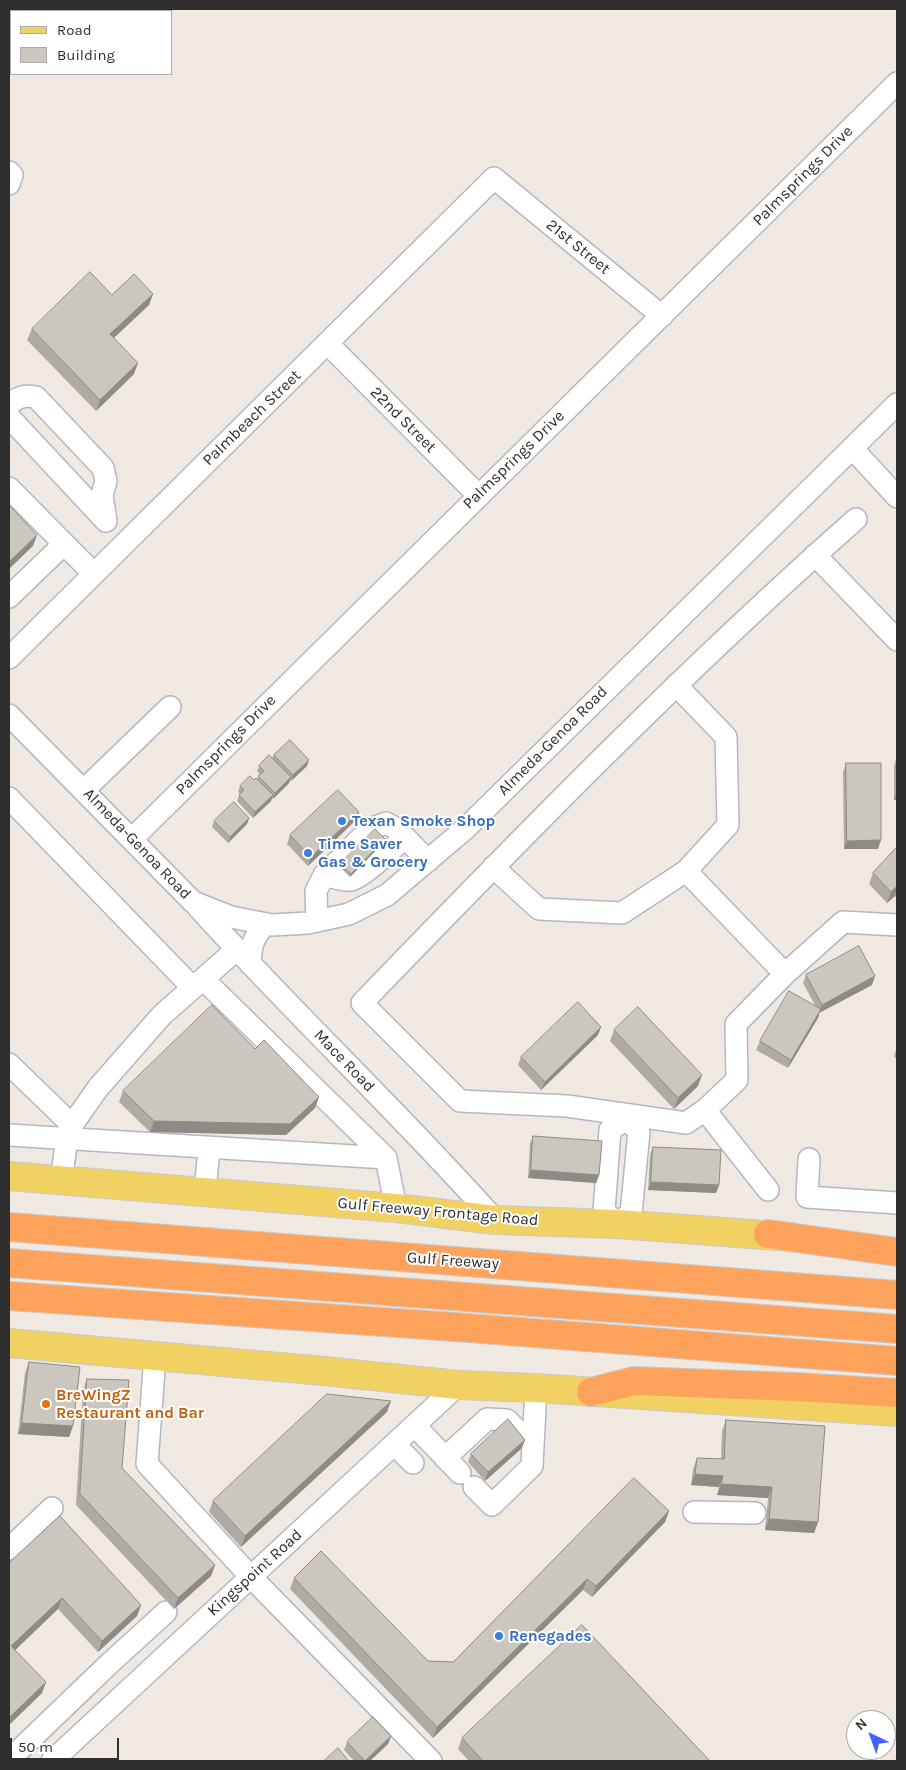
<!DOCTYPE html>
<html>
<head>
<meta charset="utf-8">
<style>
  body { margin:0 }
  #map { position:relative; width:906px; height:1770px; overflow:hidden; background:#efe9e1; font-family:Karla,sans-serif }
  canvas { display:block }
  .frame { position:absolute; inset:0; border:10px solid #2e2e2e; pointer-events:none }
  .legend { position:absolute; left:10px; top:10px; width:162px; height:65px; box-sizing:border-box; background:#fff; border:1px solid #ababab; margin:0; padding:6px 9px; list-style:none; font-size:15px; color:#2e2e2e }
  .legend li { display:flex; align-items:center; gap:10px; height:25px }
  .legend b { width:25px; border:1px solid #ababab }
  .north { position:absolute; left:846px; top:1710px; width:50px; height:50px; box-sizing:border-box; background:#fff; border:1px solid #ababab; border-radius:50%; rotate:318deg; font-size:14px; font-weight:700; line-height:20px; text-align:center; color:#2e2e2e }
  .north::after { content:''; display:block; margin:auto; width:18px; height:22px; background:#4264fb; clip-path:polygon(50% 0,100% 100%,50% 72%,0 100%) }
  .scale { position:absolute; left:10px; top:1738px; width:109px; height:22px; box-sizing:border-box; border:2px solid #2e2e2e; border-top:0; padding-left:6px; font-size:15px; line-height:18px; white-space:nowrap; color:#2e2e2e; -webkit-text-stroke:4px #fff; paint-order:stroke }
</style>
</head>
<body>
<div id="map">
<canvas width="906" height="1770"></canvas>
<div class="frame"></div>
<ul class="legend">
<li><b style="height:6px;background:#f2d163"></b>Road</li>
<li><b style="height:14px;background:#cbc7bf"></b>Building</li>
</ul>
<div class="north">N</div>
<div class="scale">50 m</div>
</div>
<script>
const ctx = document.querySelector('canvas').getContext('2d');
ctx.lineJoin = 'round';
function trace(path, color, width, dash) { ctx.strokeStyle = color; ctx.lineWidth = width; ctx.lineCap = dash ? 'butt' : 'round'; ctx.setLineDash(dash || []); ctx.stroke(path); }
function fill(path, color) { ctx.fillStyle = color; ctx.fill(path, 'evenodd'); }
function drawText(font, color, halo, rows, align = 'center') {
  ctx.font = font + ' Karla,sans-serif'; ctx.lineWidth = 4; ctx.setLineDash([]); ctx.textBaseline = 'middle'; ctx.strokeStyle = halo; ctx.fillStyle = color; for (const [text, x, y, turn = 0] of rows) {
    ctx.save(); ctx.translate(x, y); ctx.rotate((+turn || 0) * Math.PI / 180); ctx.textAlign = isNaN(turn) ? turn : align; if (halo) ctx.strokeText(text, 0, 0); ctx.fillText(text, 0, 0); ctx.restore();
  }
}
const minor = new Path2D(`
  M 9,172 L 12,175 L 9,184
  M 328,344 L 478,495
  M 9,405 C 17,397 24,395 36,397 L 103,468 L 106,481 L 102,495 L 106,521 L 9,417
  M 852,448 L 897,497
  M 9,488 L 93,573
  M 856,519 C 683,672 522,837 362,1003 L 460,1101 L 567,1106 L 686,1123 L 705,1110 L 737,1080 L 736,1024 L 785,974 L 843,922 L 897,925
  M 815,555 L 897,640
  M 9,597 L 64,544
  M 9,658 L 494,178 L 662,316
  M 9,715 L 193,902 L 231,917 L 272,925 L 308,923 L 349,914 L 387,895 L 465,829 L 897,404
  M 84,790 L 170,707
  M 9,798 L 193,988
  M 132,839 C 387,586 642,335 897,83
  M 493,867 L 539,909 L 622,913 L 686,871 L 728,825 L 726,737 L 676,685
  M 686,871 L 785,974
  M 324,875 C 333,877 342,881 351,880 C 364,877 394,847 405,837
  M 197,906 C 293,1013 399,1112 495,1220
  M 317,921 L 316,891 L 324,875 L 370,829 L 386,823 L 397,829 L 428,861
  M 250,964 C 251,944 253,939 265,924
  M 203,979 L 386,1158
  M 9,1064 L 72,1125 L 98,1088 L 162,1015 L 236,950
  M 705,1110 L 768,1190
  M 627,1119 L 639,1132 L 631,1213 L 617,1224 L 604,1211 L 610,1130 Z
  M 9,1135 L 386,1158 L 396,1208
  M 809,1159 L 807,1197 L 897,1203
  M 61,1180 L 67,1139 L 72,1126
  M 205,1192 L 209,1148
  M 155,1356 L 147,1464 L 250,1576 L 431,1761
  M 415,1426 L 460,1473
  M 395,1445 L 413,1463
  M 445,1458 L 487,1419 L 507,1420 L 527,1440
  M 474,1487 L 492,1505 L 532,1466 L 536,1388
  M 694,1512 L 755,1513
  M 9,1549 L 52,1508
  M 9,1760 L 109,1664 L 166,1612
  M 52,1761 L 458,1385`);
const major = new Path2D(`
  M 9,1176 L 396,1208 L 495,1220 L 617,1224 L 791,1237
  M 9,1343 L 324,1371 L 458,1385 L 536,1388 L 897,1412`);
const highway = new Path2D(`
  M 9,1227 L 897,1295
  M 768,1234 L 897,1252
  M 9,1263 L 897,1329
  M 9,1296 L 469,1328 L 897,1361
  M 591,1392 L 634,1381 L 796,1387 L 897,1393`);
const wall = new Path2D(`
  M 153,294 L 149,305 L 114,338 L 134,374 L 96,411 L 27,340 L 32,329 L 112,295 Z
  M 274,755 L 307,766 L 291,781 L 290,780 L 289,783 L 273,799 L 272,798 L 271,801 L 253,818 L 237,801 L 240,794 L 238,792 L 240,786 L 257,779 L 260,774 L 257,771 L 259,766 L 272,758 Z
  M 897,756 L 897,800 L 894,800 L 894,766 Z
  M 846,763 L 878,849 L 844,849 L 843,772 Z
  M 359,812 L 356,820 L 308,866 L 287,844 L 290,835 Z
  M 249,818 L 247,824 L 228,843 L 212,827 L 214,821 Z
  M 385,839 L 384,842 L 350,877 L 339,866 L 340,864 Z
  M 897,847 L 897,898 L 895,896 L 887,903 L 869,884 L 873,873 Z
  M 806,975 L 872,985 L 819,1013 L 818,1018 L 788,1068 L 756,1050 L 760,1041 L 816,1007 L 803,983 Z
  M 614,1030 L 698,1086 L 674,1109 L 610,1041 Z
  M 598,1035 L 541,1090 L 518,1065 L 521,1057 Z
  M 897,1047 L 897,1060 L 894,1056 Z
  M 255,1049 L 315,1108 L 286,1135 L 150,1132 L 119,1102 L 123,1091 Z
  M 533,1136 L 599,1175 L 596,1183 L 528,1178 L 530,1144 Z
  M 653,1147 L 719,1185 L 716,1193 L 648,1190 L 650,1155 Z
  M 29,1362 L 73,1426 L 69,1437 L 18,1434 L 25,1373 Z
  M 87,1379 L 122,1468 L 215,1565 L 211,1576 L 174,1609 L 76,1505 L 83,1390 Z
  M 387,1412 L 241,1547 L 209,1512 L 213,1501 Z
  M 726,1420 L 818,1522 L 814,1533 L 765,1530 L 768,1498 L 717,1495 L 719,1487 L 691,1485 L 693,1469 L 697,1458 L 721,1459 L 722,1431 Z
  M 522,1448 L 485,1481 L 468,1462 L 471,1454 Z
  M 669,1511 L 665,1522 L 592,1597 L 583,1590 L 433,1738 L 290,1589 L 294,1578 L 428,1661 L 453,1662 Z
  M 9,1563 L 141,1605 L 137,1616 L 98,1652 L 58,1609 L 15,1650 L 42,1693 L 9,1725 Z
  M 391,1736 L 388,1744 L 370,1761 L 354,1761 L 344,1750 L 347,1742 Z
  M 462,1738 L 710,1761 L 469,1761 L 458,1749 Z`);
const shadedWall = new Path2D(`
  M 153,294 L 149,305 L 106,345 L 110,334 Z
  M 138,363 L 134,374 L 96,411 L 100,400 Z
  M 37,535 L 33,546 L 9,569 L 9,562 Z
  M 309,760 L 307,766 L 291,781 L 293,775 Z
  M 291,777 L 289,783 L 273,799 L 275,793 Z
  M 897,790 L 897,800 L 894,800 Z
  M 273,795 L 271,801 L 253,818 L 255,812 Z
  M 359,812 L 356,820 L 308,866 L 311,857 Z
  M 249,818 L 247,824 L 228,843 L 230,837 Z
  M 385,839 L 384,842 L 350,877 L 351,874 Z
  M 881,840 L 878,849 L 844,849 L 847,841 Z
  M 897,886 L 897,889 L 895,896 L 887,903 L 891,892 Z
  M 875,976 L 872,985 L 819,1013 L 822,1005 Z
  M 821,1009 L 818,1018 L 788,1068 L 791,1060 Z
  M 601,1027 L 598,1035 L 541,1090 L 545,1082 Z
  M 702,1075 L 698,1086 L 674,1109 L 678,1098 Z
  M 319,1097 L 315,1108 L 286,1135 L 150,1132 L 154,1121 Z
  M 531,1170 L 599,1175 L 596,1183 L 528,1178 Z
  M 651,1182 L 719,1185 L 716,1193 L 648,1190 Z
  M 391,1401 L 387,1412 L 241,1547 L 245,1536 Z
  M 22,1423 L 73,1426 L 69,1437 L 18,1434 Z
  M 525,1440 L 522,1448 L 485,1481 L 488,1472 Z
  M 695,1474 L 723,1476 L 719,1487 L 691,1485 Z
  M 721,1484 L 772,1487 L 768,1498 L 717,1495 Z
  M 669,1511 L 665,1522 L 592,1597 L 596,1586 Z
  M 769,1519 L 818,1522 L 814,1533 L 765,1530 Z
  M 215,1565 L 211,1576 L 174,1609 L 178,1598 Z
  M 587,1579 L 583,1590 L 433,1738 L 437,1727 Z
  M 62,1598 L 58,1609 L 9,1656 L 11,1646 Z
  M 141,1605 L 137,1616 L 98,1652 L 102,1641 Z
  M 46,1682 L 42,1693 L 9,1725 L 9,1718 Z
  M 391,1736 L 388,1744 L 370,1761 L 364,1761 Z`);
const building = new Path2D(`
  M 90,272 L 112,295 L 134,274 L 153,294 L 110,334 L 138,363 L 100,400 L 32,329 Z
  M 9,505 L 37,535 L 9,562 Z
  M 290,740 L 309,760 L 293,775 L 274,755 Z
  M 269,755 L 291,777 L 275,793 L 258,776 L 264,771 L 259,766 Z
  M 846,763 L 881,763 L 881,840 L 847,841 Z
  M 250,776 L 254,780 L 256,778 L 273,795 L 255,812 L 239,795 L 244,790 L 240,786 Z
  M 338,790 L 359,812 L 311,857 L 290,835 Z
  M 234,802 L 249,818 L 230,837 L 214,821 Z
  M 375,829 L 385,839 L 351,874 L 340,864 Z
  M 897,847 L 897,886 L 891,892 L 873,873 Z
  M 859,946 L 875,976 L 822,1005 L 806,975 Z
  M 789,991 L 821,1009 L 791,1060 L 760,1041 Z
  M 578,1002 L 601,1027 L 545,1082 L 521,1057 Z
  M 212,1005 L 255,1049 L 264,1040 L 319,1097 L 290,1124 L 154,1121 L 123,1091 Z
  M 638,1007 L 702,1075 L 678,1098 L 614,1030 Z
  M 533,1136 L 602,1141 L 599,1175 L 531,1170 Z
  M 653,1147 L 721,1150 L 719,1185 L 651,1182 Z
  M 29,1362 L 80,1367 L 73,1426 L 22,1423 Z
  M 87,1379 L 129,1380 L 122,1468 L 215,1565 L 178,1598 L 80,1494 Z
  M 327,1394 L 391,1401 L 245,1536 L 213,1501 Z
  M 508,1419 L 525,1440 L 488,1472 L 471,1454 Z
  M 726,1420 L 825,1426 L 818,1522 L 769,1519 L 772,1487 L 721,1484 L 723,1476 L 695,1474 L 697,1458 L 724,1459 Z
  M 634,1478 L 669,1511 L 596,1586 L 587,1579 L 437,1727 L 294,1578 L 321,1551 L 428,1661 L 453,1662 Z
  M 60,1516 L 141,1605 L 102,1641 L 62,1598 L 11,1646 L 46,1682 L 9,1718 L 9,1563 Z
  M 582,1625 L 710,1761 L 483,1761 L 462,1738 Z
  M 373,1717 L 391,1736 L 365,1761 L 347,1742 Z
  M 338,1748 L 349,1761 L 324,1761 Z`);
const markers = [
  [342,821,5,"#3f7fe0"],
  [308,853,5,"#3f7fe0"],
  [46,1404,5,"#e8710a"],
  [499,1636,5,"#3f7fe0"]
];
const streetNames = [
  ["Palmsprings Drive",803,176,-45],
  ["21st Street",578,247,39],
  ["Palmbeach Street",252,418,-44],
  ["22nd Street",403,420,45],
  ["Palmsprings Drive",514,460,-44],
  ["Almeda-Genoa Road",553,741,-45],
  ["Palmsprings Drive",226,745,-45],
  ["Almeda-Genoa Road",137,844,46],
  ["Mace Road",344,1061,46],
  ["Gulf Freeway Frontage Road",438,1212,5],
  ["Gulf Freeway",453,1261,4],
  ["Kingspoint Road",255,1573,-42]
];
const shopNames = [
  ["Texan Smoke Shop",352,821],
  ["Time Saver",318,844],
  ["Gas & Grocery",318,862],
  ["Renegades",509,1636]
];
const foodNames = [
  ["BreWingZ",56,1395],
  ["Restaurant and Bar",56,1413]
];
trace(minor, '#b4b7c1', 24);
trace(major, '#c9c9c9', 30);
trace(highway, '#c9c9c9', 30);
trace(minor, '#fff', 21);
trace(major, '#f2d163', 28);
trace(highway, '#ffa35c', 28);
fill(wall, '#afaba4');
fill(shadedWall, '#8e8b86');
fill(building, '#cbc7bf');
trace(building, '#8e8b86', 1);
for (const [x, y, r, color] of markers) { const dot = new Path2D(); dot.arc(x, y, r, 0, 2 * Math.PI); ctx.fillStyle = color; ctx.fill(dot); trace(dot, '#fff', 2); }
drawText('16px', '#2e2e2e', '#fff', streetNames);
drawText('bold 16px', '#366cbe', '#fff', shopNames, 'left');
drawText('bold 16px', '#c56008', '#fff', foodNames, 'left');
</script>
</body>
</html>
